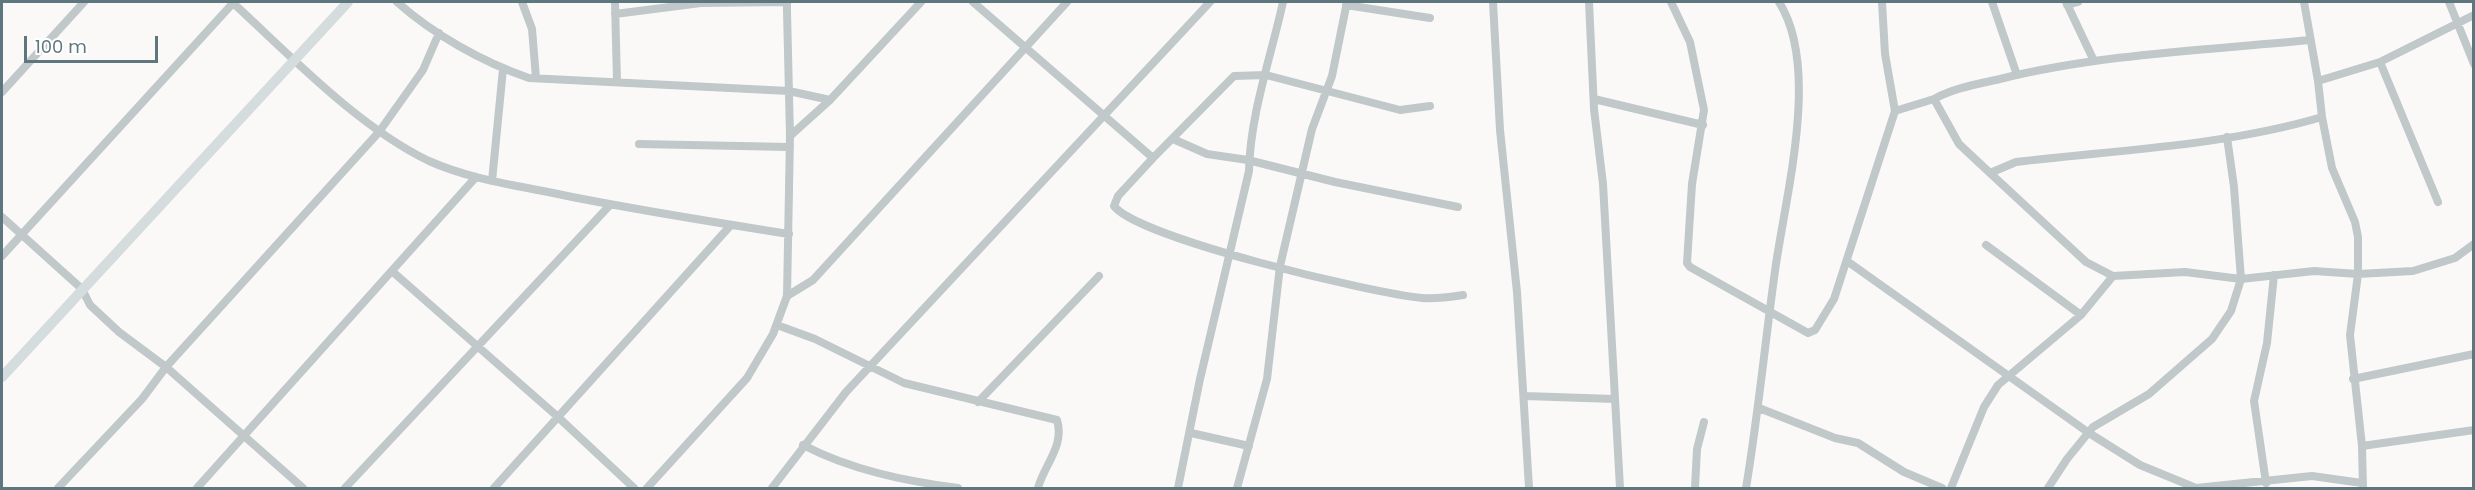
<!DOCTYPE html>
<html>
<head>
<meta charset="utf-8">
<style>
  body { margin:0 }
  #map { position:relative; width:2475px; height:490px; overflow:hidden; background:#faf9f8; font-family:Poppins,sans-serif }
  canvas { display:block }
  .frame { position:absolute; inset:0; border:3px solid #5e777e; pointer-events:none }
  .scale { position:absolute; left:24px; top:36px; width:134px; height:27px; box-sizing:border-box; border:3px solid #5e777e; border-top:0; padding-left:8px; font-size:18px; line-height:21px; white-space:nowrap; color:#5e777e; -webkit-text-stroke:4px #fff; paint-order:stroke }
</style>
</head>
<body>
<div id="map">
<canvas width="2475" height="490"></canvas>
<div class="frame"></div>
<div class="scale">100 m</div>
</div>
<script>
const ctx = document.querySelector('canvas').getContext('2d');
ctx.lineJoin = 'round';
function trace(path, color, width, dash) { ctx.strokeStyle = color; ctx.lineWidth = width; ctx.lineCap = dash ? 'butt' : 'round'; ctx.setLineDash(dash || []); ctx.stroke(path); }
const street = new Path2D(`
  M 232,2 C 290,55 358,127 429,161 C 467,178 508,184 548,192 C 628,209 708,221 789,234
  M 397,2 C 433,34 482,62 529,78 L 789,91 L 830,100
  M 522,2 L 532,29 L 536,78
  M 615,2 L 617,82
  M 973,2 L 1153,158
  M 1493,2 L 1500,130 L 1517,292 L 1529,488
  M 1589,2 L 1594,109 L 1603,184 L 1620,488
  M 1671,2 L 1690,42 L 1704,110 L 1692,184 L 1687,263 L 1690,267 L 1808,333 L 1815,330 L 1834,299 L 1895,111 L 1885,54 L 1882,2
  M 1992,2 L 2017,75
  M 2066,2 L 2094,61
  M 2449,2 L 2474,64
  M 1346,5 L 1430,18
  M 2067,5 L 2078,2
  M 615,14 L 701,3 L 787,2 L 787,11 L 790,136 L 787,296 L 773,334 L 747,378 L 647,488
  M 2380,62 L 2438,202
  M 2318,81 L 2380,62 L 2474,15
  M 2,92 L 84,2
  M 1594,99 L 1703,125
  M 1934,99 C 1954,88 1978,84 2000,79 C 2101,54 2207,50 2310,40
  M 1430,106 L 1400,110 L 1266,75 L 1234,76 L 1153,158 L 1118,196 L 1114,206 C 1138,238 1375,294 1422,298 C 1436,299 1450,297 1463,295
  M 1895,111 L 1934,99 L 1959,144 L 1990,173 L 2016,162 C 2117,150 2224,146 2322,117 L 2318,81 L 2304,2
  M 2322,117 L 2332,168 L 2355,222 L 2358,237 L 2358,274 L 2350,335 L 2362,446 L 2363,488
  M 790,136 L 830,100 L 921,2
  M 1173,139 L 1207,154 L 1248,160 L 1335,182 L 1458,207
  M 639,144 L 790,147
  M 1990,173 L 2086,262 L 2113,276 L 2185,272 L 2241,279 L 2314,271 L 2358,274 L 2413,271 L 2455,258 L 2474,244
  M 492,181 L 503,69
  M 2,217 L 82,289 L 90,305 L 119,332 L 166,367 L 303,488
  M 1986,245 L 2081,315
  M 2,256 L 234,2
  M 1847,261 L 2089,433 L 2140,465 L 2196,488 L 2312,476 L 2362,483
  M 393,272 L 558,417 L 634,488
  M 787,296 L 813,280 L 1067,2
  M 777,325 L 815,339 L 904,383 L 1057,420 C 1065,446 1044,465 1038,488
  M 2353,379 L 2474,354
  M 1525,396 L 1614,399
  M 978,402 L 1099,276
  M 1759,408 L 1835,438 L 1858,443 L 1904,472 L 1942,488
  M 1191,433 L 1249,446
  M 803,445 C 851,470 905,481 958,488
  M 2362,446 L 2474,430
  M 2266,483 L 2254,401 L 2267,343 L 2274,275
  M 58,488 L 142,399 L 166,367 L 379,132 L 423,70 L 439,33
  M 197,488 L 476,177
  M 345,488 L 610,205
  M 494,488 L 731,225
  M 772,488 L 846,392 L 1210,2
  M 1178,488 L 1200,379 L 1249,171 C 1250,115 1271,57 1283,2
  M 1237,488 L 1267,379 L 1280,266 L 1312,129 L 1332,76 L 1347,2
  M 1695,488 L 1697,449 L 1704,422
  M 1746,488 C 1758,416 1765,343 1775,271 C 1785,197 1821,68 1779,2
  M 1951,488 L 1984,407 L 1998,385 L 2081,315 L 2113,276
  M 2048,488 L 2067,459 L 2093,427 L 2149,394 L 2212,339 L 2231,311 L 2241,279 L 2234,187 L 2227,137`);
const secondary = new Path2D(`
  M 2,377 L 348,2`);
trace(street, '#c0c8ca', 8);
trace(secondary, '#d5dcdd', 10);
</script>
</body>
</html>
